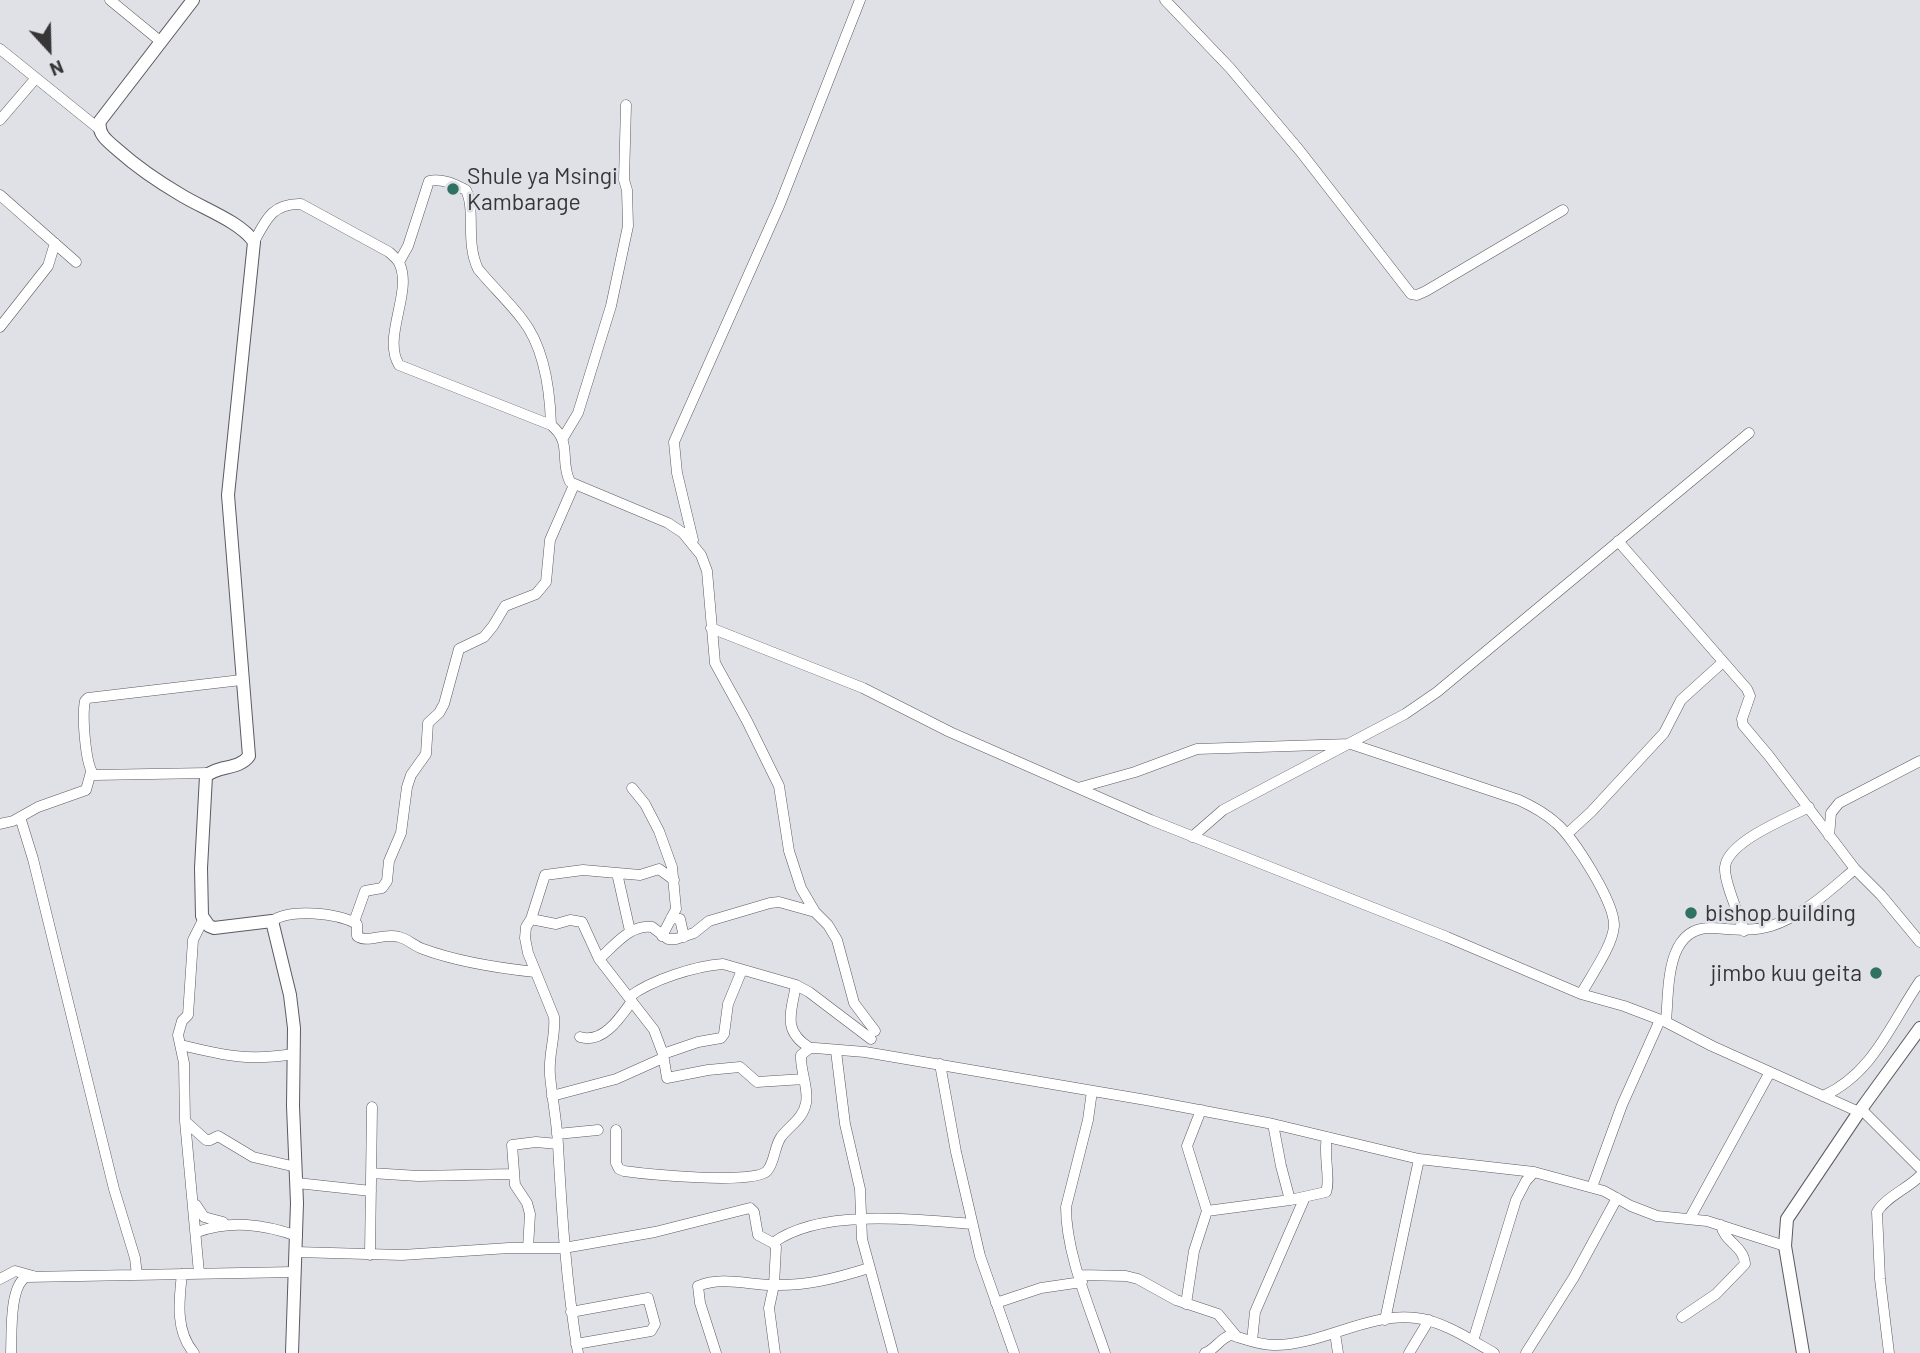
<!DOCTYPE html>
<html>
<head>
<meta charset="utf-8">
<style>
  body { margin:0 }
  #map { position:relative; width:1920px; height:1353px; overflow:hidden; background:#e0e0e7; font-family:Barlow,sans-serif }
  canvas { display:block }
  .north { position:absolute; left:14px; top:14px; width:70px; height:70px; -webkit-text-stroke:5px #e0e0e7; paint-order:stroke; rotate:158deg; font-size:19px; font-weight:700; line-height:28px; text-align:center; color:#363638 }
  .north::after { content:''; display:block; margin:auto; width:24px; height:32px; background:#363638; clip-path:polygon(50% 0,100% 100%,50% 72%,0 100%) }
</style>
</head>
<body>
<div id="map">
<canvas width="1920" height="1353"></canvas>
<div class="north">N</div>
</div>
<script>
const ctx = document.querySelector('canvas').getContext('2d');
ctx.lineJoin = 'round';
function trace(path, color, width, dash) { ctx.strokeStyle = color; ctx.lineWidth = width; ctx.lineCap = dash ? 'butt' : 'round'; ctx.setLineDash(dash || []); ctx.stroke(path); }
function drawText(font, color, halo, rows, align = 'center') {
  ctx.font = font + ' Barlow,sans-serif'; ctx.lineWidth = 5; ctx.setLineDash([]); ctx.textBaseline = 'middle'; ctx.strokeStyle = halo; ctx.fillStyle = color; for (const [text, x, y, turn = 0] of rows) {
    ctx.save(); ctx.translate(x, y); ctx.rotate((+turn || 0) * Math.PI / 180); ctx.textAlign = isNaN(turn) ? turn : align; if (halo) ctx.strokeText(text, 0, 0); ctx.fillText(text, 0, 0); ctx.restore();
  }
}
const minor = new Path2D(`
  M 110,0 L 160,41
  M 1165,0 L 1230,68 L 1300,151 L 1411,294 L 1417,295 L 1426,291 L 1563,210
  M 0,49 L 98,128
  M 0,120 L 36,78
  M 0,195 L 76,262
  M 254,242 C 266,219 273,203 301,204 L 389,252 C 393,256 398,259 400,265 C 412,293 382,338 399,365 L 551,425 C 573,443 559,459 570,482 L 668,523 L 683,533 L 701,555 L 707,571 L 715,663 L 747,721 L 779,786 L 789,851 L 801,888 L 815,912 L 828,925 L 837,940 L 854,1003 L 875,1031
  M 399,262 L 408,246 L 429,181 C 442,178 454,184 466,190 C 476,211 465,241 478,269 C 492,286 509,302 522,319 C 545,348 550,390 551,425
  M 0,327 L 48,266 L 55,243
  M 563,438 L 578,413 L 611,306 L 628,226 L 627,190 L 624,180 L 626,105
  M 693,540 L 677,473 L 674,442 L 780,204 L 860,0
  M 1618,541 L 1747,689 L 1750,696 L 1742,719 L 1743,725 L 1769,756 L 1855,869 L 1881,895 L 1920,942
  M 711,628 L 863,688 L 950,732 L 1151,820 L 1447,937 L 1581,994 L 1624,1006 L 1666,1022 L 1712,1046 L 1859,1112
  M 208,773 L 94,775 C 85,765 82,715 85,701 L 88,698 L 241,680
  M 632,788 L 645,804 L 659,831 L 672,867 L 676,909 L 662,936
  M 1078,788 L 1135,772 L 1197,749 L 1351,744 L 1519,800 C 1532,806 1545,813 1556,823 C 1574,838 1615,903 1614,926 C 1613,945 1591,976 1581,994
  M 20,817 L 33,859 L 114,1189 L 135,1258 L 137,1275
  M 0,824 L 13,821 L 38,807 L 86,790 L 91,772
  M 1567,834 L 1591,812 L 1664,733 L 1681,700 L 1723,662
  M 1829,836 L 1831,813 L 1839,803 L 1920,761
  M 1192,837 L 1223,810 L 1405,714 L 1437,692 L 1749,433
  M 617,873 L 630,931
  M 671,918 L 680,919 L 684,937
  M 531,919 L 556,924 L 570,920 L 582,922 L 599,959 L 654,1030 L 663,1054 L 667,1078 L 708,1070 L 740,1067 L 757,1082 L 804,1079
  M 272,921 C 290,908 338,913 357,924 L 357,936 C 368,944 384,932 399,937 C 408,939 414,946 423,949 C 458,962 498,968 535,972
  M 354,922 L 365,891 L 382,888 L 387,881 L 389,861 L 401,833 L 407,787 L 411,775 L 426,754 L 428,723 L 439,713 L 444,704 L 459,649 L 484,637 L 493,626 L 505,606 L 536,594 L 546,582 L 550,540 L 574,485
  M 1744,931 C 1739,914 1724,883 1725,867 C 1728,841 1788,818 1809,807
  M 599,959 C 614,946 630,924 652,927 L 668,939 L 676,939 L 694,933 L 709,921 L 770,903 L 779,902 L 815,912
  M 796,985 C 791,1013 782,1031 810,1048
  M 629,997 C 651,980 695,966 723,964 L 796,985 L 809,992 L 871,1039
  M 1666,1022 C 1669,989 1665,926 1712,928 C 1732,929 1751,932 1771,926 C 1804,915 1829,891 1855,869
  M 580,1037 C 603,1044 620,1018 632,1001
  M 181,1045 C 226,1056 248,1061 294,1054
  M 836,1051 L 845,1124 L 860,1189 L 862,1239 L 893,1353
  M 663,1054 L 698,1042 L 721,1038 L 724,1034 L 728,1004 L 742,970
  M 940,1064 L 956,1152 L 980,1256 L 1014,1353
  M 1092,1091 L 1088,1120 L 1066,1207 C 1066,1254 1090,1308 1105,1353
  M 552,1096 L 616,1079 L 663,1058
  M 1823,1096 C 1873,1074 1891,1023 1920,981
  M 1861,1109 L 1920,1168
  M 1201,1110 L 1187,1146 L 1207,1211 L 1290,1200 L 1326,1192 C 1331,1179 1323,1155 1327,1137
  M 185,1121 L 206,1140 L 210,1140 L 218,1136 L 253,1157 L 296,1167
  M 1273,1124 L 1281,1166 L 1290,1200
  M 616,1130 L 616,1163 L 619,1169 L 624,1171 C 645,1174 754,1185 767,1171 C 775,1162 774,1147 781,1137 C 790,1125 803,1119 806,1103 C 809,1088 800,1071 801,1055 L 810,1048 L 815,1048 L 865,1052 L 1146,1100 L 1273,1124 L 1419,1159 L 1534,1172 L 1604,1191 L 1631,1206 L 1657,1216 L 1707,1221 L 1785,1246
  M 557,1134 L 598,1130
  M 371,1173 L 418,1176 L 513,1174
  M 297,1183 L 371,1191
  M 1592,1187 L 1622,1105 L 1660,1020
  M 196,1205 L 204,1217 L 223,1222
  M 1690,1218 L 1770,1072
  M 197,1232 C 231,1220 263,1224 297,1236
  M 773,1243 C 819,1208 917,1219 972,1224
  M 528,1248 L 530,1214 L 527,1203 L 515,1185 L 512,1145 L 536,1142 L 558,1144
  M 296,1252 L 402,1255 L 509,1248 L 564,1248 L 655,1232 L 750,1208 L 754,1212 L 758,1235 L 773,1243 L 776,1247 L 774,1285 L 769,1308 L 775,1353
  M 370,1255 L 372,1107
  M 199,1273 L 185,1121 L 184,1063 L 178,1035 L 182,1021 L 188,1015 L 193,940 L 203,920
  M 182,1274 C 179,1300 175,1331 194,1353
  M 1080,1275 L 1126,1276 L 1138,1279 L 1176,1300 L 1218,1314 L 1237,1337
  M 0,1279 L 15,1271 L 33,1276
  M 996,1303 L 1041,1288 L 1082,1282
  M 1186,1304 L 1194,1251 L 1207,1211
  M 571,1312 L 648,1298 L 655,1324 L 651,1331 L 576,1344
  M 1682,1317 L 1716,1294 L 1745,1264 C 1744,1246 1724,1242 1721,1225
  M 1385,1320 L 1419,1159
  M 1335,1333 L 1338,1353
  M 1252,1341 L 1255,1312 L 1305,1197
  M 1473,1341 L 1516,1200 L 1526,1181 L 1534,1172
  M 11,1353 C 12,1335 9,1287 26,1277 L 295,1272
  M 578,1353 C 566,1282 562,1216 558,1145 C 557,1121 552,1098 550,1075 C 548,1055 556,1036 554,1017 L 528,953 L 525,938 L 526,927 L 531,919 L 545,875 L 583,870 L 640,875 L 659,869 L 674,880
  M 716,1353 L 700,1303 L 698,1286 C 722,1276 749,1285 773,1285 C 807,1286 837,1278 869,1268
  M 1205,1353 C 1216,1349 1220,1338 1231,1335 C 1245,1339 1259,1345 1273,1345 C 1321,1346 1367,1312 1416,1318 C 1443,1321 1471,1340 1494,1353
  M 1409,1353 L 1429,1320
  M 1526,1353 L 1574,1277 L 1617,1198
  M 1889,1353 L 1880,1279 L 1877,1212 C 1886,1197 1907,1189 1920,1176`);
const tertiary = new Path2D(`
  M 193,0 L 100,121 C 97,135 109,142 119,151 C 138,168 159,182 181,195 C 202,208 241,222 254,242 L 228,495 L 249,756 C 239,770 218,765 206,776 L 201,868 L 202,916 L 209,926 L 214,928 L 272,921 L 290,995 L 294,1028 L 293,1106 L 297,1203 L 292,1353
  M 1803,1353 L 1785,1246 L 1787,1219 L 1859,1112 L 1920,1028`);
const markers = [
  [453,189,7,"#2f7162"],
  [1691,913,7,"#2f7162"],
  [1876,973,7,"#2f7162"]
];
const poiNames = [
  ["Shule ya Msingi",467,176],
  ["Kambarage",467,202],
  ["bishop building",1705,913],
  ["jimbo kuu geita",1862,973,"right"]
];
trace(minor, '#5a5a60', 11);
trace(tertiary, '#5a5a60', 14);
trace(minor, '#fff', 10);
trace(tertiary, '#fff', 12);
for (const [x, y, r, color] of markers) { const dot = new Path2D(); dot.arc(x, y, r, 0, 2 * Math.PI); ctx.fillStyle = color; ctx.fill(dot); trace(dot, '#e0e0e7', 2.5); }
drawText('23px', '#363638', '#e0e0e7', poiNames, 'left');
</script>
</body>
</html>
